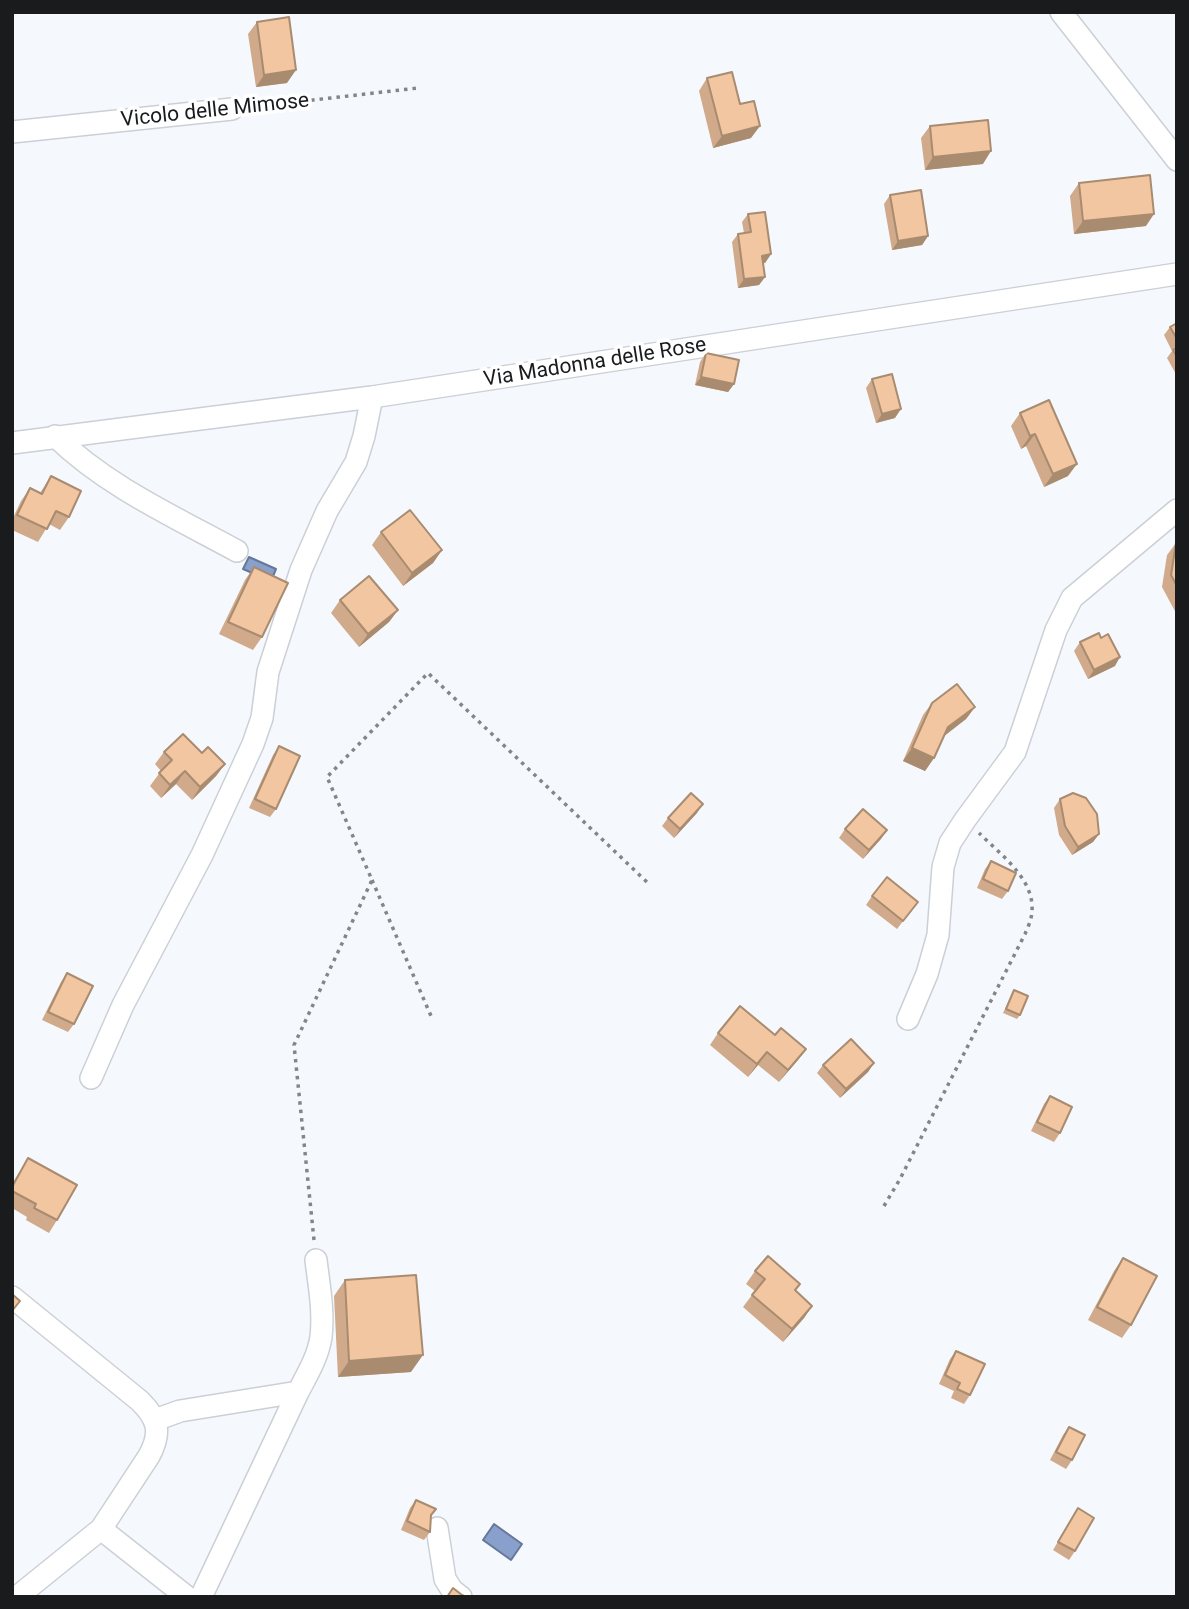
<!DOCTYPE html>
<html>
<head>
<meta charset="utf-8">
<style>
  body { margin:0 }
  #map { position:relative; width:1189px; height:1609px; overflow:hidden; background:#f5f9fe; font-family:Roboto,sans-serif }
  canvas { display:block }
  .frame { position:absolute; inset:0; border:14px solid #191b1d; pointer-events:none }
</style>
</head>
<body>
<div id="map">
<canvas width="1189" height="1609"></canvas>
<div class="frame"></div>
</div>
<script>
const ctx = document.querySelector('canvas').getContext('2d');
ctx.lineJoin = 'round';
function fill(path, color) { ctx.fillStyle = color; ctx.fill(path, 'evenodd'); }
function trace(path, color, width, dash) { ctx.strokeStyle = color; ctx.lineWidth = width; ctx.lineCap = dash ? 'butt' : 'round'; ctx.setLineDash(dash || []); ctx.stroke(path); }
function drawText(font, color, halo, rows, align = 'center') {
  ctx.font = font + ' Roboto,sans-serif'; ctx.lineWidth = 7; ctx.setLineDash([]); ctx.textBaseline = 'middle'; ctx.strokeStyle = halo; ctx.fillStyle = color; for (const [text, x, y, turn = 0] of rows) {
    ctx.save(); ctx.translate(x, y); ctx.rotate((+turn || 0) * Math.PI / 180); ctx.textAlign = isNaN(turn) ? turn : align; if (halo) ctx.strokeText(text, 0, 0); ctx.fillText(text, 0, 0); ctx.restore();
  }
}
const water = new Path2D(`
  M 249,557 L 276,569 L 271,581 L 243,569 Z
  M 494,1524 L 522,1544 L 511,1560 L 483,1540 Z`);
const path = new Path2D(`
  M 252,107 L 418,88
  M 372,880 L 431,1016
  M 884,1206 L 900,1179 L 1025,934 C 1027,929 1030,923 1031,918 C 1039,882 1002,856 979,833
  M 314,1240 L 294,1045 L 372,880 L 327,777 L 428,673 L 650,885`);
const minor = new Path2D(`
  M 1061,12 L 1177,160
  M 12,132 L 232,109
  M 55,436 C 106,486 175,517 237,551
  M 12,443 L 372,397 L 1177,274
  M 908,1019 L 927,974 L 938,935 L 943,867 L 950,843 L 965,820 L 1015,752 L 1056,630 L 1072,598 L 1177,510
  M 91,1078 L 123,1005 L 202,855 L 253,744 L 262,718 L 268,672 L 301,570 L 327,511 L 356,462 L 364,436 L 372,397
  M 12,1297 L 140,1401 C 158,1419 162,1432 149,1456 L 101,1529 L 17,1597
  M 298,1392 C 307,1375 318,1357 321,1337 C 324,1311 319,1285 316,1260
  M 155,1420 L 180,1411 L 298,1392 L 201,1597
  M 437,1528 L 445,1579 L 452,1590 L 461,1597
  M 101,1529 L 187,1597`);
const wall = new Path2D(`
  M 257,22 L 287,83 L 256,87 L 248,34 Z
  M 707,78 L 740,104 L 751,138 L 713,148 L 699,91 Z
  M 930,126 L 983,164 L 925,170 L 921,138 Z
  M 1079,183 L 1146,226 L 1074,234 L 1070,196 Z
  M 890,195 L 928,236 L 922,245 L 892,250 L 884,204 Z
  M 748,214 L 771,254 L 765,263 L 763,263 L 765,277 L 759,285 L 738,288 L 732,242 L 738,234 L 744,233 L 742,222 Z
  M 1177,323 L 1177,376 L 1167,358 L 1172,351 L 1164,335 L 1170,327 Z
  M 706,353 L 734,384 L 728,392 L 695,385 L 700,362 Z
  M 872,379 L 895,418 L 876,423 L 866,388 Z
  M 1020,413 L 1068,476 L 1044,487 L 1026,446 L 1021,449 L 1011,426 Z
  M 51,476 L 69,517 L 60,530 L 49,524 L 38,542 L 12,530 L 12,520 L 21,501 L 30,488 L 40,493 Z
  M 381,532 L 442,550 L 433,563 L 403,586 L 372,545 Z
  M 1176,543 L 1177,543 L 1177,615 L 1162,587 L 1167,555 Z
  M 254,567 L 262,637 L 253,650 L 219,634 L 245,580 Z
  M 340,600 L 398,610 L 389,622 L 359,647 L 331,613 Z
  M 1080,642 L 1115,666 L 1088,679 L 1074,651 Z
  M 932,703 L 975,707 L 966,719 L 944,736 L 934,758 L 925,771 L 903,761 L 923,715 Z
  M 279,746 L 276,809 L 270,817 L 249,808 L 273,755 Z
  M 164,752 L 202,753 L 225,764 L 216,776 L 192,800 L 176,784 L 161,798 L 150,786 L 161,771 L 155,764 Z
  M 1060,799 L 1099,834 L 1093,842 L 1072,855 L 1059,835 L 1054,808 Z
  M 697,813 L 674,838 L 662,826 L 668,818 Z
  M 845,829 L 887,830 L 863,859 L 839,838 Z
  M 991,861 L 1008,891 L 1002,899 L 977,888 L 985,869 Z
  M 872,896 L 918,902 L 897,929 L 866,905 Z
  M 67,973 L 74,1024 L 68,1032 L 42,1020 L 61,982 Z
  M 1014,990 L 1020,1015 L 1017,1019 L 1003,1013 Z
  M 718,1033 L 775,1035 L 806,1049 L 797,1061 L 779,1082 L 758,1065 L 748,1077 L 710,1045 Z
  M 874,1063 L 868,1072 L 840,1098 L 817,1073 L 823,1065 Z
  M 1050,1096 L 1060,1133 L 1054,1142 L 1031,1131 L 1044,1104 Z
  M 28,1158 L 57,1220 L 49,1233 L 26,1220 L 27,1217 L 12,1208 L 12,1184 Z
  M 1123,1258 L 1131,1325 L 1122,1338 L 1088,1320 L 1114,1271 Z
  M 755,1271 L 800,1284 L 795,1291 L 812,1306 L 804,1318 L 783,1342 L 743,1307 L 755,1291 L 746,1284 Z
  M 345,1280 L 411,1372 L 338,1377 L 334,1296 Z
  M 956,1351 L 970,1395 L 964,1404 L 951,1398 L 954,1391 L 939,1384 L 950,1359 Z
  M 1069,1427 L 1072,1460 L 1066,1469 L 1050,1460 L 1063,1435 Z
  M 416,1500 L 431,1516 L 430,1532 L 424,1540 L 401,1530 L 410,1508 Z
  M 1078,1508 L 1075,1551 L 1069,1560 L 1053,1550 Z`);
const shadedWall = new Path2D(`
  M 296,70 L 287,83 L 256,87 L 264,75 Z
  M 760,126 L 751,138 L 713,148 L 722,136 Z
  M 991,151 L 983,164 L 925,170 L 933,157 Z
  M 1154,214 L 1146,226 L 1074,234 L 1083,221 Z
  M 928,236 L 922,245 L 892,250 L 898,241 Z
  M 771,254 L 765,263 L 756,264 L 762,256 Z
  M 765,277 L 759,285 L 738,288 L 744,279 Z
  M 701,377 L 734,384 L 728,392 L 695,385 Z
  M 901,409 L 895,418 L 876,423 L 882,414 Z
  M 1035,434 L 1026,446 L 1021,449 L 1030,436 Z
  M 1077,464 L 1068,476 L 1044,487 L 1053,474 Z
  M 442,550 L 433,563 L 403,586 L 412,573 Z
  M 398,610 L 389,622 L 359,647 L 368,634 Z
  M 1120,657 L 1115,666 L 1088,679 L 1094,670 Z
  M 975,707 L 966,719 L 939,740 L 948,727 Z
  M 912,748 L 934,758 L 925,771 L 903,761 Z
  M 225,764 L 216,776 L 192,800 L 200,787 Z
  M 185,771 L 176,784 L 161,798 L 170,785 Z
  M 703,804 L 697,813 L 674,838 L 680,829 Z
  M 887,830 L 881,839 L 863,859 L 869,850 Z
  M 1099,834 L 1093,842 L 1072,855 L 1078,847 Z
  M 806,1049 L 797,1061 L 779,1082 L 788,1070 Z
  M 767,1052 L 758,1065 L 748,1077 L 757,1064 Z
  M 874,1063 L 868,1072 L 840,1098 L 846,1089 Z
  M 812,1306 L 804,1318 L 783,1342 L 792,1329 Z
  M 423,1355 L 411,1372 L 338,1377 L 349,1361 Z`);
const building = new Path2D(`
  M 289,17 L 296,70 L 264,75 L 257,22 Z
  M 732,72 L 740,104 L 754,101 L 760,126 L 722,136 L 707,78 Z
  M 988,120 L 991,151 L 933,157 L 930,126 Z
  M 1150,175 L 1154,214 L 1083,221 L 1079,183 Z
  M 921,190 L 928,236 L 898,241 L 890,195 Z
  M 765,212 L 771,254 L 762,256 L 765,277 L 744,279 L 738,234 L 751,232 L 748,214 Z
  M 1177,323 L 1177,339 L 1170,327 Z
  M 1177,348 L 1177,357 L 1173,350 Z
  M 706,353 L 739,360 L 734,384 L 701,377 Z
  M 892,374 L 901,409 L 882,414 L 872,379 Z
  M 1049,400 L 1077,464 L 1053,474 L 1035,434 L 1030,436 L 1020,413 Z
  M 51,476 L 81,491 L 69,517 L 56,511 L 47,529 L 17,515 L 30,488 L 42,494 Z
  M 410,510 L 442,550 L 412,573 L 381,532 Z
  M 1176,543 L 1177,543 L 1177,586 L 1171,575 Z
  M 254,567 L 288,583 L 262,637 L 228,622 Z
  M 369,576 L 398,610 L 368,634 L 340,600 Z
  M 1099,633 L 1101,638 L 1108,634 L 1120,657 L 1094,670 L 1080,642 Z
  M 957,684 L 975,707 L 948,727 L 934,758 L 912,748 L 932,703 Z
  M 183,734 L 202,753 L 208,747 L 225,764 L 200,787 L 185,771 L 170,785 L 159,773 L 172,760 L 164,752 Z
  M 279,746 L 300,756 L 276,809 L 255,799 Z
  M 691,793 L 703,804 L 680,829 L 668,818 Z
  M 1073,793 L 1086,798 L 1097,814 L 1099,834 L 1078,847 L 1065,826 L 1060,799 Z
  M 863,809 L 887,830 L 869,850 L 845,829 Z
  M 991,861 L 1016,873 L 1008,891 L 983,879 Z
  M 887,877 L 918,902 L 903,921 L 872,896 Z
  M 67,973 L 93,986 L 74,1024 L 48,1012 Z
  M 1014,990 L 1028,996 L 1020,1015 L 1006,1009 Z
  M 740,1006 L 775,1035 L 781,1028 L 806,1049 L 788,1070 L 767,1052 L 757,1064 L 718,1033 Z
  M 851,1039 L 874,1063 L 846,1089 L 823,1065 Z
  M 1050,1096 L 1072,1107 L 1060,1133 L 1037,1122 Z
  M 28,1158 L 77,1185 L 57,1220 L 34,1208 L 36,1204 L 12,1191 L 12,1187 Z
  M 768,1256 L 800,1284 L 795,1290 L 812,1306 L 792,1329 L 752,1295 L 765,1279 L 755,1271 Z
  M 1123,1258 L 1157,1276 L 1131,1325 L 1097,1307 Z
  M 416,1275 L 423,1355 L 349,1361 L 345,1280 Z
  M 12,1294 L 20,1301 L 12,1311 Z
  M 956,1351 L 985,1364 L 970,1395 L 957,1389 L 960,1383 L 945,1375 Z
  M 1069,1427 L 1085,1435 L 1072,1460 L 1056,1452 Z
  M 416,1500 L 436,1509 L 431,1515 L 430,1532 L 407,1521 Z
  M 1078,1508 L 1094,1518 L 1075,1551 L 1058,1542 Z
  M 453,1588 L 462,1595 L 466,1597 L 447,1597 Z`);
const streetNames = [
  ["Vicolo delle Mimose",215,111,-6],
  ["Via Madonna delle Rose",595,363,-9]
];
fill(water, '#899fcc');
trace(water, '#677798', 2);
trace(minor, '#cbd0d6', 24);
trace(path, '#828589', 3.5, [3.5, 5]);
trace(minor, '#fff', 21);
fill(wall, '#d0aa8a');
fill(shadedWall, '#a98b70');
fill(building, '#f2c6a0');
trace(building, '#a98b70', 2);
drawText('21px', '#191b1d', '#fff', streetNames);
</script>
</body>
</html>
